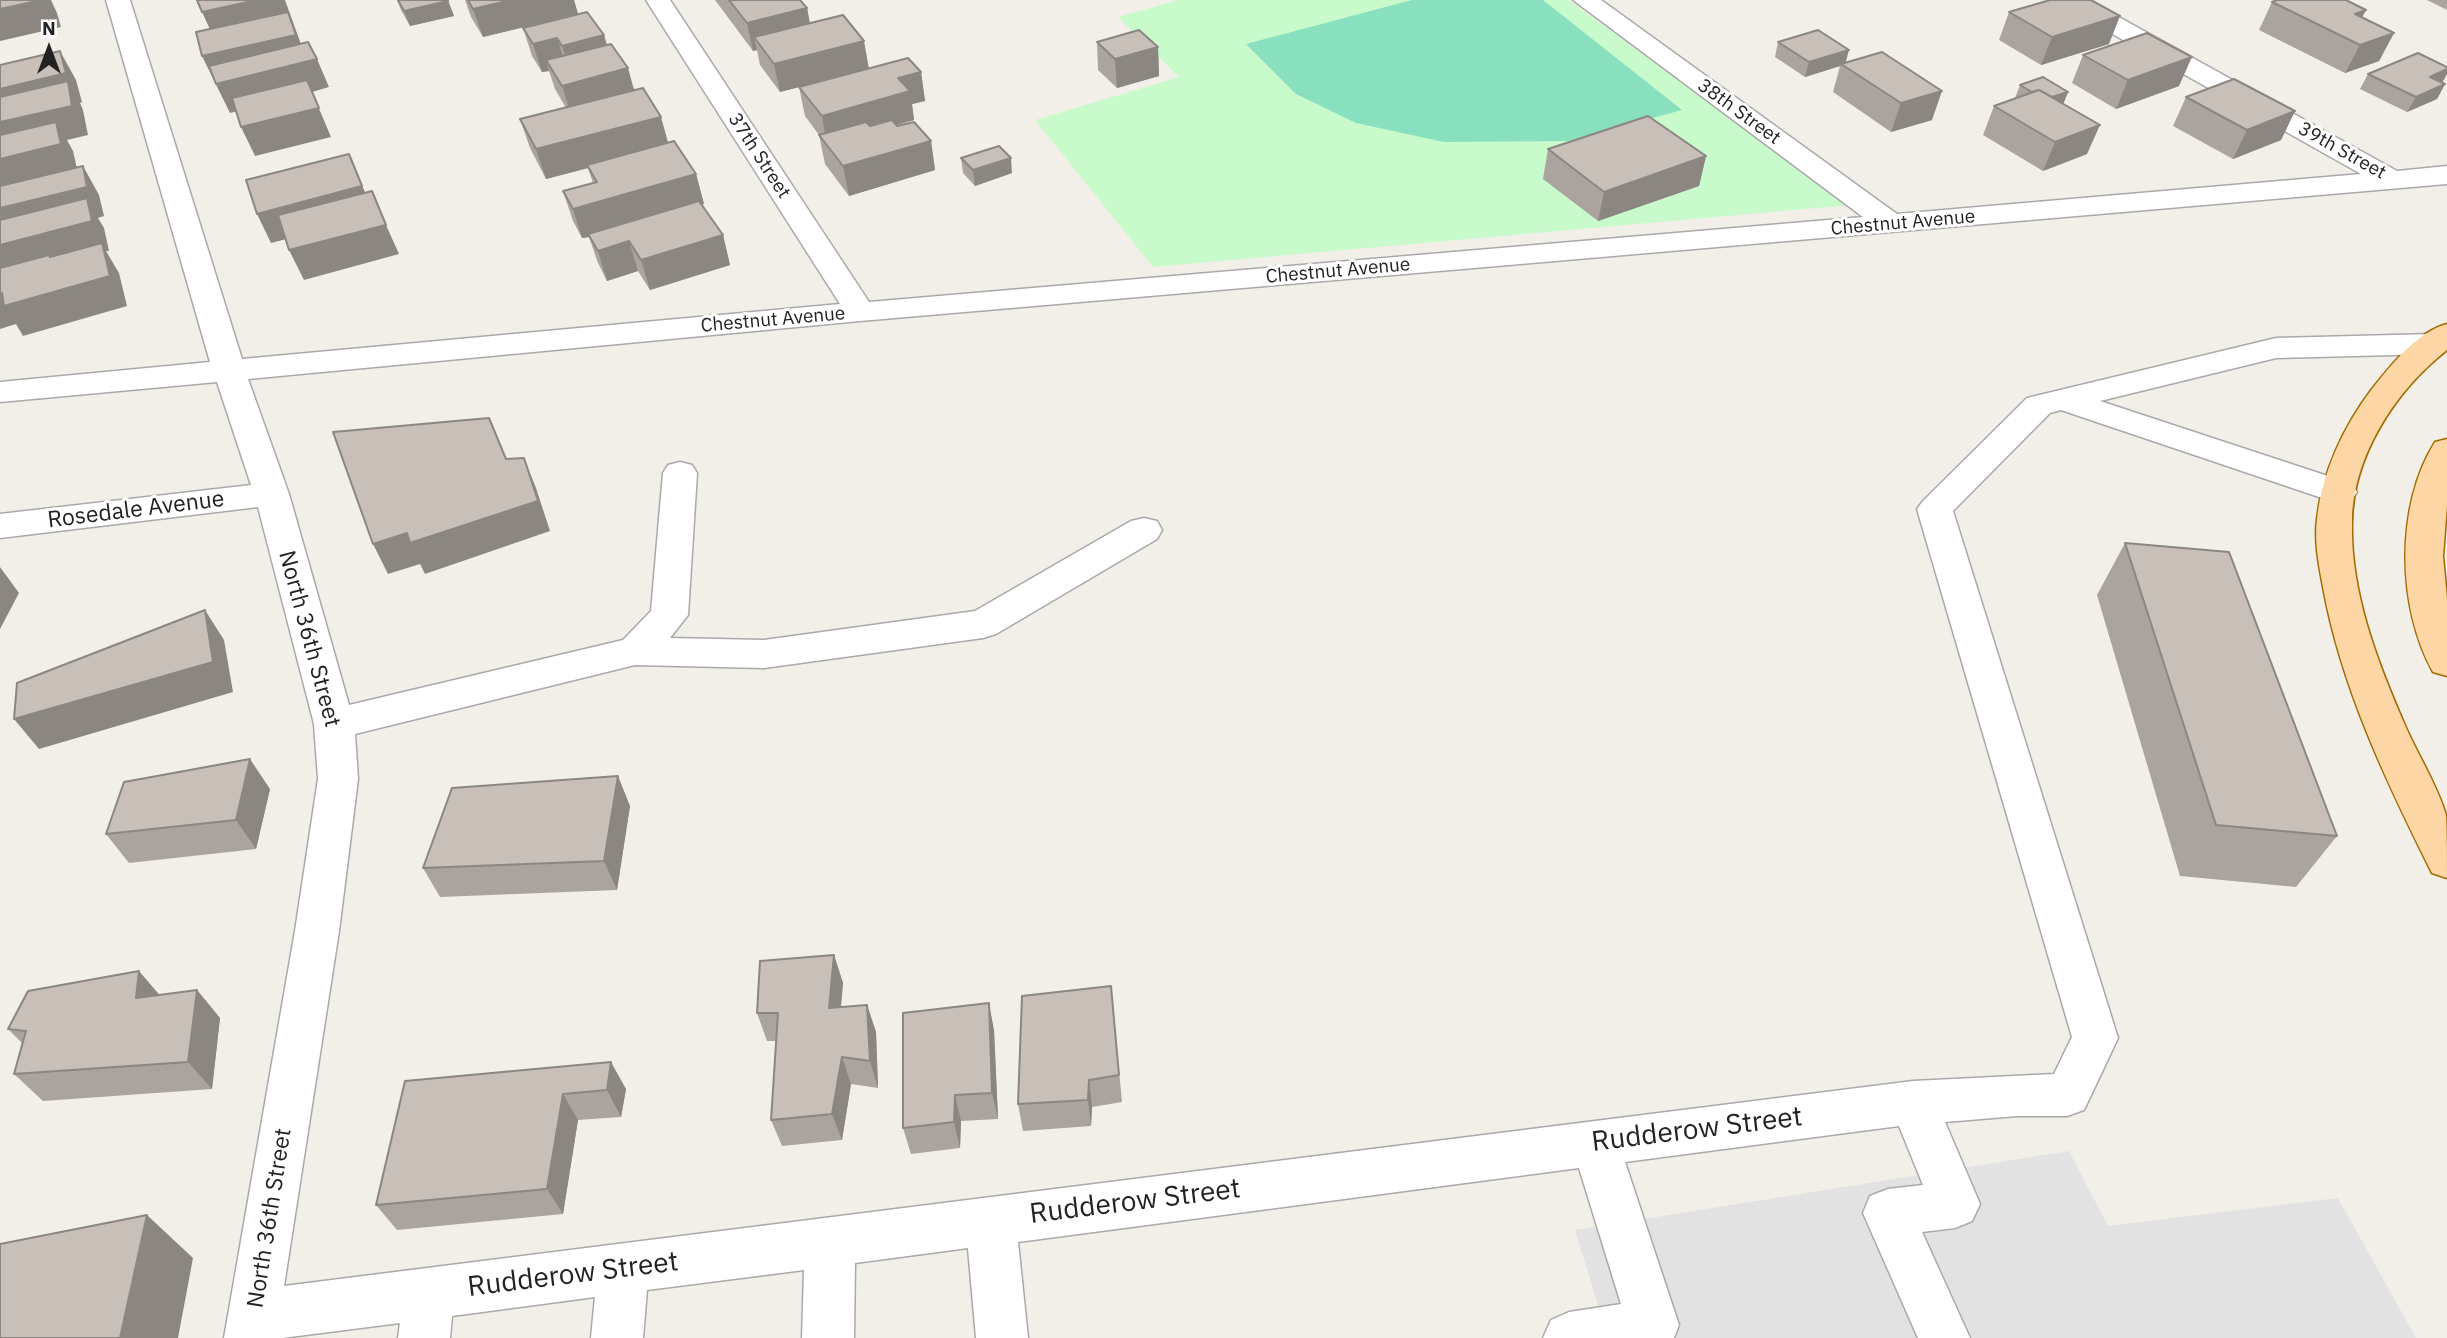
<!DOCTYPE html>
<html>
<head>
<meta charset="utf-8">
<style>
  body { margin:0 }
  #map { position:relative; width:2447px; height:1338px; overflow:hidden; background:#f2efe9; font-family:"IBM Plex Sans",sans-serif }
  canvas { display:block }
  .north { position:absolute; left:14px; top:14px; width:70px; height:70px; -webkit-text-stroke:5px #fff; paint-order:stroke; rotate:0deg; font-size:19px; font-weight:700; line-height:28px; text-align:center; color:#222 }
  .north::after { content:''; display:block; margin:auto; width:24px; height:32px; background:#222; clip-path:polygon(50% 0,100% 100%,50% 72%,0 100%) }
</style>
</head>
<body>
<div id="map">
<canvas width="2447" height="1338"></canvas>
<div class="north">N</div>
</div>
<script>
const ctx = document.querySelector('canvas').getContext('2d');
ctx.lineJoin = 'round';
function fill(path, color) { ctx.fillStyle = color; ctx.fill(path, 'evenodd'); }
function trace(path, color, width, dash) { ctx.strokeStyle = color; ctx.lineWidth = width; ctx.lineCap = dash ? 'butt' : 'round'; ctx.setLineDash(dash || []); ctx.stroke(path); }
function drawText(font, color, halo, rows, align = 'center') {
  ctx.font = font + ' "IBM Plex Sans",sans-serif'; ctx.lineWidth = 6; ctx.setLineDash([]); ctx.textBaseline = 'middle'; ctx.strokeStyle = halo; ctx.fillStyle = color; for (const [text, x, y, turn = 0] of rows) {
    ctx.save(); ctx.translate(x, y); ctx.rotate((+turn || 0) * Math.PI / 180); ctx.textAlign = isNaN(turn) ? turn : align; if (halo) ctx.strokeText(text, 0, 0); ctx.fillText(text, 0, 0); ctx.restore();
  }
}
const park = new Path2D(`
  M 1179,0 L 1568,0 L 1851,205 L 1153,267 L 1035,120 L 1179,77 L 1118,17 Z`);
const pitch = new Path2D(`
  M 1412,0 L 1543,0 L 1682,110 L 1568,141 L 1444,142 L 1356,123 L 1296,94 L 1246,44 Z`);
const parking = new Path2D(`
  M 2069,1151 L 2108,1226 L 2338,1198 L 2416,1338 L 1608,1338 L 1575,1230 Z`);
const minor = new Path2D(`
  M 106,0 L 130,0 L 242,359 L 840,304 L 646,0 L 670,0 L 869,302 L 1863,217 L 1573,0 L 1601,0 L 1897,214 L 2361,174 L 2061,5 L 2058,0 L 2088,0 L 2397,171 L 2447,166 L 2447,184 L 860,321 L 248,379 L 289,494 L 349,705 L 623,640 L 651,611 L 663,473 L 668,465 L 680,462 L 692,465 L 697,473 L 688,615 L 670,638 L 764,640 L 975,611 L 1131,521 L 1144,518 L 1157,521 L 1162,530 L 1157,539 L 996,634 L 983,638 L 764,668 L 635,665 L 355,734 L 358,779 L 339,931 L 284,1286 L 1913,1081 L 2054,1074 L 2072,1037 L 1917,509 L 1923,501 L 2027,398 L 2276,338 L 2433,334 L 2444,337 L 2447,347 L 2444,351 L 2433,354 L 2276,358 L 2100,401 L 2352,484 L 2357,492 L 2352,500 L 2340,504 L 2328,500 L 2061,410 L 2050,413 L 1953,511 L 2118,1038 L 2084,1110 L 2067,1116 L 2017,1116 L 1945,1122 L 1980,1204 L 1972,1221 L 1955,1228 L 1922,1232 L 1970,1338 L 1918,1338 L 1863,1213 L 1870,1196 L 1888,1189 L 1923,1185 L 1899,1126 L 1625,1162 L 1679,1325 L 1674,1338 L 1543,1338 L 1551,1320 L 1569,1312 L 1621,1304 L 1579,1168 L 1018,1242 L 1028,1338 L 976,1338 L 968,1248 L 855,1263 L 854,1338 L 802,1338 L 804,1270 L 647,1290 L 643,1338 L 591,1338 L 595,1297 L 452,1316 L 450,1338 L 398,1338 L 400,1323 L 282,1338 L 224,1338 L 295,931 L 318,779 L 314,724 L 258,507 L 0,538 L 0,514 L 251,485 L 217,382 L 0,402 L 0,382 L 210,362 Z`);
const major = new Path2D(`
  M 2447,324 L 2447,350 C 2396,390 2353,455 2352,522 C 2350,591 2377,661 2404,723 C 2416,752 2437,784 2446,815 C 2447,832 2447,859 2447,878 L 2432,873 C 2387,783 2341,687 2323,587 C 2319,566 2314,541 2317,519 C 2322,472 2344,426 2372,389 C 2391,365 2417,332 2447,324 Z
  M 2447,439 L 2447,505 L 2443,556 L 2447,599 L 2447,676 L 2433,672 C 2397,607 2395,506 2435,442 Z`);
const wall = new Path2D(`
  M 397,0 L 448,0 L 454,16 L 410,26 L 401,10 Z
  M 465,0 L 574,0 L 578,14 L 483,37 L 471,17 Z
  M 715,0 L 800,0 L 807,8 L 810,23 L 869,69 L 921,72 L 925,101 L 912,104 L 914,120 L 896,125 L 931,141 L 935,170 L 849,196 L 825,164 L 819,135 L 805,116 L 799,87 L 780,92 L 760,65 L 757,50 L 753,51 Z
  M 2427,0 L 2447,0 L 2447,10 Z
  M 2272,2 L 2366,10 L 2362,17 L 2394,33 L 2379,61 L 2345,73 L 2259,30 Z
  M 2009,12 L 2109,44 L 2041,65 L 1999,40 Z
  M 523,28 L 604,35 L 607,45 L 668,143 L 696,174 L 704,204 L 701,204 L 723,235 L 730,265 L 650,290 L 638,271 L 607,281 L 598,263 L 589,237 L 582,238 L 573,221 L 563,191 L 593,183 L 588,168 L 546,179 L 530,148 L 520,119 L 566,108 L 555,89 L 549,71 L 542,72 L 532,56 Z
  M 1097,42 L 1158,47 L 1159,76 L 1117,88 L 1098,70 Z
  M 1778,42 L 1846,62 L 1932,120 L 1891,132 L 1833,92 L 1840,66 L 1805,77 L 1775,57 Z
  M 2083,55 L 2179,86 L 2116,109 L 2072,83 Z
  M 2447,67 L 2447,74 L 2442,82 L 2445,84 L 2437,99 L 2407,112 L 2360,89 L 2368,74 Z
  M 2020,85 L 2068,92 L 2063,104 L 2087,154 L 2043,171 L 1983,135 L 1994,106 L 2015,98 Z
  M 2186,97 L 2295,111 L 2281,140 L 2233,159 L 2173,126 Z
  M 1548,149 L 1706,156 L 1699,186 L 1598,221 L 1543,179 Z
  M 961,158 L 1012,173 L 975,186 L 963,173 Z
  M 2125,543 L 2337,836 L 2296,887 L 2180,876 L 2097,595 Z
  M 270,789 L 256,849 L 129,863 L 106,834 Z
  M 630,806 L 617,890 L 440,897 L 423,868 Z
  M 834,955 L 843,983 L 841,1007 L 867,1005 L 876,1032 L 878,1088 L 851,1084 L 842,1140 L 782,1146 L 771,1120 L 776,1041 L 767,1041 L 757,1013 Z
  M 1111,986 L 1122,1102 L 1092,1107 L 1091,1126 L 1023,1131 L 1018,1104 Z
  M 197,990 L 220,1018 L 212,1089 L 43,1101 L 14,1074 L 22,1043 L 8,1029 L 160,995 Z
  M 994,1030 L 998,1119 L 961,1121 L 960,1148 L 911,1154 L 903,1128 Z
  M 405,1081 L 626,1089 L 621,1117 L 578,1120 L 563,1214 L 397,1230 L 376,1205 Z`);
const shadedWall = new Path2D(`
  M 0,0 L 51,0 L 57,13 L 61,27 L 0,41 Z
  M 257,0 L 285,0 L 307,61 L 317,59 L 329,87 L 312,92 L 331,137 L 255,156 L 241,127 L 312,92 L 230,113 L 202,56 L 215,40 L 202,12 Z
  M 511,0 L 574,0 L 578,14 L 483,37 L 473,9 Z
  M 448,1 L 454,16 L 410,26 L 404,11 Z
  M 807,8 L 812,36 L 754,37 L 757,50 L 753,51 L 747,23 Z
  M 2366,10 L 2351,38 L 2355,14 Z
  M 2120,16 L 2109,44 L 2041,65 L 2052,37 Z
  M 2394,33 L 2379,61 L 2345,73 L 2360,45 Z
  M 604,35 L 612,64 L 571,75 L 562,46 Z
  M 557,38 L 566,66 L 546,60 L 549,71 L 542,72 L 533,44 Z
  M 864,41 L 869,69 L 780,92 L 774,64 Z
  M 1158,47 L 1159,76 L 1117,88 L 1115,59 Z
  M 1849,50 L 1845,65 L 1841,64 L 1840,66 L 1805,77 L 1809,62 Z
  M 60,51 L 76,80 L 82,102 L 80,103 L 83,110 L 88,135 L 67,140 L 73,151 L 78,173 L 0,193 L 0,89 Z
  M 2192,57 L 2179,86 L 2116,109 L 2128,80 Z
  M 628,68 L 636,97 L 571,114 L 562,86 Z
  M 2447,69 L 2447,74 L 2442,83 L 2430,77 Z
  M 921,72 L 925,101 L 912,104 L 914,120 L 827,145 L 822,116 L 898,78 Z
  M 2445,84 L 2437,99 L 2407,112 L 2416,97 Z
  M 1942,91 L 1932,120 L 1891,132 L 1901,103 Z
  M 2068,92 L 2062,107 L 2044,100 Z
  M 2295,111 L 2281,140 L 2233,159 L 2247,130 Z
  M 661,117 L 669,146 L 587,165 L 588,168 L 546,179 L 536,149 Z
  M 2100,125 L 2087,154 L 2043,171 L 2055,142 Z
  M 931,141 L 935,170 L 849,196 L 843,166 Z
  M 349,154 L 375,216 L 271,243 L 257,214 Z
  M 1706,156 L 1699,186 L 1598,221 L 1604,192 Z
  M 1011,158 L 1012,173 L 975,186 L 973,170 Z
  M 83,166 L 99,195 L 104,216 L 98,218 L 104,228 L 109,251 L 106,251 L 119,273 L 127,306 L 23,336 L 16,324 L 0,329 L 0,208 Z
  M 696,174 L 704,204 L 590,236 L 588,234 L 589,237 L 582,238 L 573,209 Z
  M 386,225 L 399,254 L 304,280 L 289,250 Z
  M 723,235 L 730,265 L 650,290 L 641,260 Z
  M 629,241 L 638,271 L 607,281 L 598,251 Z
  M 524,458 L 536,488 L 550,531 L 425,574 L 420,564 L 388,574 L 373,544 Z
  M 0,567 L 19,593 L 0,629 Z
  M 205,610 L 224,640 L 233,692 L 39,749 L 14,719 Z
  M 250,759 L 270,789 L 256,849 L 236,820 Z
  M 618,776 L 630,806 L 617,890 L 604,861 Z
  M 834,955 L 843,983 L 838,1035 L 829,1008 Z
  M 139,971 L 163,999 L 136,998 Z
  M 197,990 L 220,1018 L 212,1089 L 188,1062 Z
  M 989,1003 L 994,1030 L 998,1119 L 992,1093 Z
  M 867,1005 L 876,1032 L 878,1088 L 870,1061 Z
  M 842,1057 L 851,1084 L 842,1140 L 832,1114 Z
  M 611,1062 L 626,1089 L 621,1117 L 607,1090 Z
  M 1089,1080 L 1092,1107 L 1091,1126 L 1088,1100 Z
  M 563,1094 L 578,1120 L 563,1214 L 547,1189 Z
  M 955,1095 L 961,1121 L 960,1148 L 954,1122 Z
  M 147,1215 L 193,1258 L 178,1338 L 120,1338 Z`);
const building = new Path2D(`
  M 0,0 L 42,0 L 0,9 Z
  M 197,0 L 257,0 L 202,12 Z
  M 398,0 L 448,0 L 448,1 L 404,11 Z
  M 468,0 L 511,0 L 473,9 Z
  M 729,0 L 800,0 L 807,8 L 747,23 Z
  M 2050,0 L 2091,0 L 2120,16 L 2052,37 L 2009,12 Z
  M 2277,0 L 2346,0 L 2366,10 L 2355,14 L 2394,33 L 2360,45 L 2272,2 Z
  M 288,12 L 296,35 L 202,56 L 196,32 Z
  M 587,12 L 604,35 L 562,46 L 557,38 L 533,44 L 523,28 Z
  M 843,15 L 864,41 L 774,64 L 754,37 Z
  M 1139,30 L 1158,47 L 1115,59 L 1097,42 Z
  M 1818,30 L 1849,50 L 1809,62 L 1778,42 Z
  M 2147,33 L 2192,57 L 2128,80 L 2083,55 Z
  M 308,42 L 317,59 L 216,84 L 209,66 Z
  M 611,44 L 628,68 L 562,86 L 546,60 Z
  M 60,51 L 66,73 L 0,89 L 0,65 Z
  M 1882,52 L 1942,91 L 1901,103 L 1841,64 Z
  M 2418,53 L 2447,67 L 2447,69 L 2430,77 L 2445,84 L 2416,97 L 2368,74 Z
  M 908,58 L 921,72 L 898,78 L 910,91 L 822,116 L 799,87 Z
  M 2043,77 L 2068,92 L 2052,97 L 2039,90 L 2032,92 L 2020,85 Z
  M 2234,79 L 2295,111 L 2247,130 L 2186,97 Z
  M 307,80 L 319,108 L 241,127 L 232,98 Z
  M 68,81 L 72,106 L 0,122 L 0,97 Z
  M 643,88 L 661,117 L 536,149 L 520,119 Z
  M 2039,90 L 2100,125 L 2055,142 L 1994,106 Z
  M 1648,116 L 1706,156 L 1604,192 L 1548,149 Z
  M 892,120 L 897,126 L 914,122 L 931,141 L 843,166 L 819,135 L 866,122 L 870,126 Z
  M 56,122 L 61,144 L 0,159 L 0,135 Z
  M 674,141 L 696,174 L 573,209 L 563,191 L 597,182 L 587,165 Z
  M 999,146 L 1011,158 L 973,170 L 961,158 Z
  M 349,154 L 362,186 L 257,214 L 246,180 Z
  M 83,166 L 87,187 L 0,208 L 0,186 Z
  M 372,191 L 386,225 L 289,250 L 278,215 Z
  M 87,198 L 92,221 L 0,245 L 0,220 Z
  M 699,201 L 723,235 L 641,260 L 629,241 L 598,251 L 588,234 Z
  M 102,243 L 110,276 L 4,306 L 2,293 L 0,293 L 0,268 L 49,255 L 50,257 Z
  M 489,418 L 506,459 L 524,458 L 538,501 L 410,543 L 407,533 L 373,544 L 333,432 Z
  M 2125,543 L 2229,552 L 2337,836 L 2216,825 Z
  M 205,610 L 213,662 L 14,719 L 17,683 Z
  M 250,759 L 236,820 L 106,834 L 124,782 Z
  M 618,776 L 604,861 L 423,868 L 452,788 Z
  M 834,955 L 829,1008 L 867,1005 L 870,1061 L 842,1057 L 832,1114 L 771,1120 L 778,1013 L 757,1013 L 760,961 Z
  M 139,971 L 136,998 L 197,990 L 188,1062 L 14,1074 L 26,1031 L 8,1029 L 28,991 Z
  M 1111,986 L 1119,1075 L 1089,1080 L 1088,1100 L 1018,1104 L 1022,996 Z
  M 989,1003 L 992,1093 L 955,1095 L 954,1122 L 903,1128 L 903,1013 Z
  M 611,1062 L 607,1090 L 563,1094 L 547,1189 L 376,1205 L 405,1081 Z
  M 147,1215 L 120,1338 L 0,1338 L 0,1244 Z`);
const farStreetnames = [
  ["38th Street",1739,112,36],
  ["39th Street",2342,151,29],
  ["37th Street",759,156,57],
  ["Chestnut Avenue",1903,223,-5],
  ["Chestnut Avenue",1338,271,-5],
  ["Chestnut Avenue",773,320,-5]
];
const streetNames = [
  ["Rosedale Avenue",136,510,-7],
  ["North 36th Street",309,639,75],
  ["North 36th Street",270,1218,-81]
];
const nearStreetnames = [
  ["Rudderow Street",1697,1130,-7],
  ["Rudderow Street",1135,1202,-7],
  ["Rudderow Street",573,1275,-7]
];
fill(park, '#c8facc');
fill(pitch, '#88e0be');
fill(parking, '#e2e2e2');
trace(minor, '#a9a9a9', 3);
trace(major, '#a06b00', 3);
fill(minor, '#fff');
fill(major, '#fcd6a4');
fill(wall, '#aba49e');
fill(shadedWall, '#8b8681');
fill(building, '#c7bfb8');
trace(building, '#8b8681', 2);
drawText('19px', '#222', '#fff', farStreetnames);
drawText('23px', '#222', '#fff', streetNames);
drawText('28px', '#222', '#fff', nearStreetnames);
</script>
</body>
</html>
